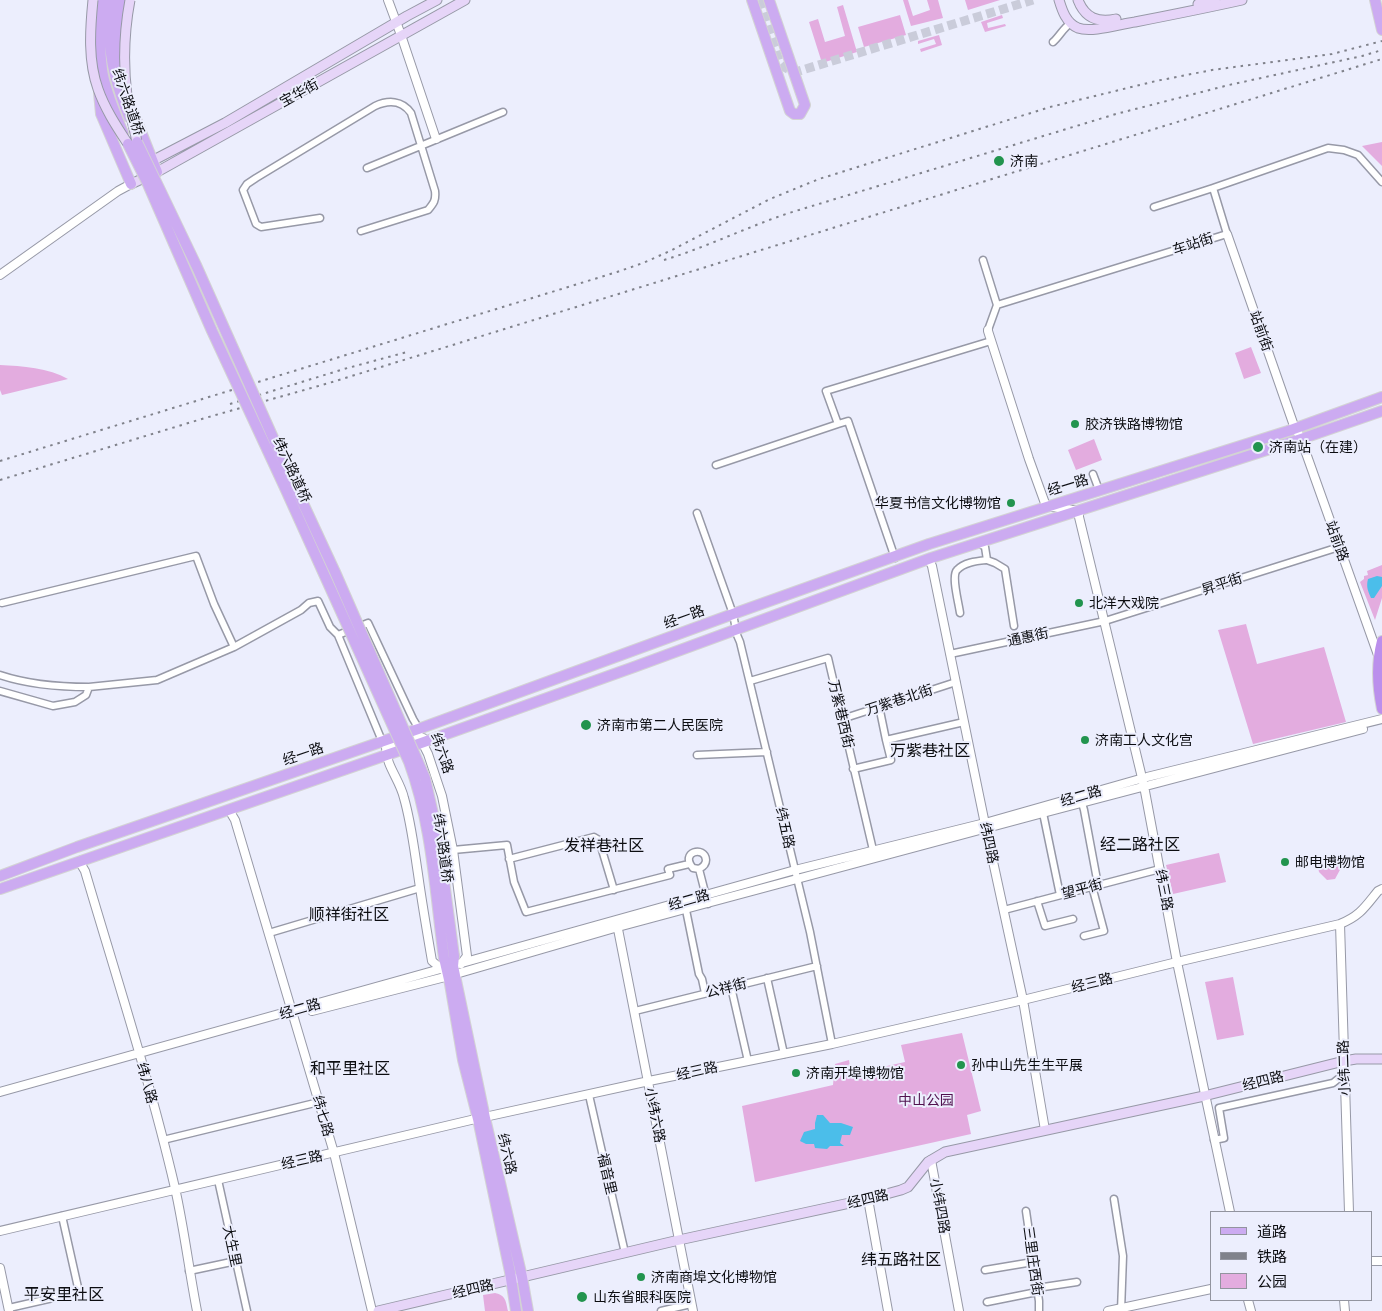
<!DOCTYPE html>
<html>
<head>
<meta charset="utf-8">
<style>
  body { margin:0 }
  #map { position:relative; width:1382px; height:1311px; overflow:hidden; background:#eceefd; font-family:"Exo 2","Noto Sans SC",sans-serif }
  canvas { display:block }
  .legend { position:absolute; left:1210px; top:1211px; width:162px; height:90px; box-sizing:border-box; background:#eceefd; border:1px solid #92949f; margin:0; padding:6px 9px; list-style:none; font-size:15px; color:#0c0d11 }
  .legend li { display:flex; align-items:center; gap:10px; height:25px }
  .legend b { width:25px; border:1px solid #92949f }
</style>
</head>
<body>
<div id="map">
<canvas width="1382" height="1311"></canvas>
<ul class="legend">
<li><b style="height:6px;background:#ccabf1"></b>道路</li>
<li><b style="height:6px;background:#80828b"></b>铁路</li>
<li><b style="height:14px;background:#e3acdf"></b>公园</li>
</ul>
</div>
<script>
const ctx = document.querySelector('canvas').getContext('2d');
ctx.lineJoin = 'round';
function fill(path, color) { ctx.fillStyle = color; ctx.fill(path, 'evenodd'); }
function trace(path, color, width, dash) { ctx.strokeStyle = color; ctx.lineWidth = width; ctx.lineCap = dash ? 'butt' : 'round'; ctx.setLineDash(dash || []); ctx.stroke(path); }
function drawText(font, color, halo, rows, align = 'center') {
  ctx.font = font + ' "Exo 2","Noto Sans SC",sans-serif'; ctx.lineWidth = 4; ctx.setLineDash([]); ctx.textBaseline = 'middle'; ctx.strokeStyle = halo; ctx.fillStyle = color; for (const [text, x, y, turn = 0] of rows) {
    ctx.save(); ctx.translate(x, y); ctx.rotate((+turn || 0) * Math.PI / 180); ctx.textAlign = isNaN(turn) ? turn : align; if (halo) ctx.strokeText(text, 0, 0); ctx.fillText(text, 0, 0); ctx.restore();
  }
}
const green = new Path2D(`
  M 903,0 L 908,0 L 913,16 L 930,10 L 927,0 L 938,0 L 943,18 L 911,26 Z
  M 965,0 L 1000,0 L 968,10 Z
  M 843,5 L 857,52 L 822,63 L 809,22 L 818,19 L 825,42 L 845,36 L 837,7 Z
  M 900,15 L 906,35 L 864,47 L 858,27 Z
  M 1002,15 L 1003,18 L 987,23 L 988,28 L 1005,24 L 1006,26 L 985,32 L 981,22 Z
  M 939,35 L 942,45 L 921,52 L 920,49 L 936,44 L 934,39 L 918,44 L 918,41 Z
  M 1382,142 L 1382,166 L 1362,146 Z
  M 1251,347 L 1261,373 L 1244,379 L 1235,353 Z
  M 0,365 C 22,366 49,368 68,379 L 2,395 L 0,390 Z
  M 1094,439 L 1102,460 L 1076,470 L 1068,450 Z
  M 1382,565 L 1382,598 L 1375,620 L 1360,582 L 1364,579 L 1364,576 L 1368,575 L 1367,571 Z
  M 1246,624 L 1257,664 L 1324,647 L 1346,722 L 1253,744 L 1218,630 Z
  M 1219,853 L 1226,882 L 1173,894 L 1166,865 Z
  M 1330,855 L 1339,861 L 1341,868 L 1335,879 L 1327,880 L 1319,872 L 1318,867 L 1323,856 Z
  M 1233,977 L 1244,1035 L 1217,1040 L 1205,982 Z
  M 962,1033 L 981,1111 L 967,1115 L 971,1134 L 755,1182 L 742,1106 L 833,1085 L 835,1064 L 849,1060 L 851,1074 L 905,1062 L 901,1045 Z
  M 495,1293 C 506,1295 506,1302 508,1311 L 485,1311 L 483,1295 Z`);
const water = new Path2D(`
  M 1377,576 L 1382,577 L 1382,586 L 1374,598 L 1371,598 C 1368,591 1366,587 1368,579 Z
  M 817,1115 L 823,1115 L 830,1123 L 841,1123 L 853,1127 L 850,1135 L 842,1135 L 840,1143 L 844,1146 L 830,1146 L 827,1149 L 815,1148 L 814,1144 L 806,1144 L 800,1141 L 804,1132 L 815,1129 L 815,1123 Z`);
const secondaryTunnel = new Path2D(`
  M 759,0 L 779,61 C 785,69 789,71 799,71 L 1033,0`);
const minor = new Path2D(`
  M 1053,42 C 1060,36 1063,28 1071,23
  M 367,168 L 503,112
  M 1154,207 L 1213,188
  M 320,218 L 261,227 L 256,224 L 243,190 L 247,184 L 256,178 L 375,106 C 388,100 402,100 411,113 L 435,191 C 436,200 434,203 428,210 L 361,231
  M 983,260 L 997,305 L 988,330
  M 997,305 L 1227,234 L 1213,188 L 1328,148 L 1344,150 L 1358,155 L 1382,182
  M 838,424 L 848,421 L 895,558
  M 716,465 L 838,424 L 826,391 L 991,341
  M 1093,474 L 1099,490
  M 697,513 L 733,614 L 737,635 L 740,642 L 810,932 L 832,1044
  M 982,541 L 982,545 L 985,547 L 987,560 L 995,563 L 1005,569 L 1014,626
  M 2,603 L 196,556 L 214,604 L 234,647
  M 960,613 C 959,604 951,576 957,570 C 964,562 977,561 987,560
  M 338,635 L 368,623 L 413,719 L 419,729
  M 950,654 L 1105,621 L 1339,547
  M 0,675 C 27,684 61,687 89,687
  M 750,681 L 828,658 L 873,850
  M 0,691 L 53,706 L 75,702 L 86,695 L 89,687 L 157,680 L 234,647 L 301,610 L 309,603 L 318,601 L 330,627 L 338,635 L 382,741
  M 879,706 L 886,740
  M 842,719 L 956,682
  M 697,755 L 767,752
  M 853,769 L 891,760 L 886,740 L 964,722
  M 1082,803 L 1084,810 L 1098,885
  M 1043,813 L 1060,895
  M 453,850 L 507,845 L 514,882 L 526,912 L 670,875 L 668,869 L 689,864
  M 509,859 L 594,837 L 599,840 L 614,890
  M 699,869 L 693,868 C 679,852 705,845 706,860 C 706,865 703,867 699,869 L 708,904
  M 1037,901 L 1045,926 L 1073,919
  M 686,910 L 699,974 L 702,979 L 705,993
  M 1004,910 L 1160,869
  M 269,933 L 420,888
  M 1084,936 L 1104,931 L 1092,886
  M 767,978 L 784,1054
  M 731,987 L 748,1061
  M 635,1011 L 817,966
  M 589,1095 L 625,1253
  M 163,1140 L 319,1102
  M 1214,1140 L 1224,1138 L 1219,1108 L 1333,1083 L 1338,1079 L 1344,1078
  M 218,1180 L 247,1311
  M 1114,1199 L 1123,1256 L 1121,1311
  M 1026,1211 L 1039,1301 L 1039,1311
  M 985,1270 L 1033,1262
  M 189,1271 L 236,1261
  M 1037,1288 L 1077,1282
  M 987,1302 L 1037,1292
  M 9,1308 L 79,1292 L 62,1216
  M 661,1311 L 691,1304`);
const tertiary = new Path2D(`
  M 388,0 L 401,35 L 436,139
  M 1227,234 L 1293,423 L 1301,439 L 1378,655
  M 0,275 L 118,191 L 131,184
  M 988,330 L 988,331 L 1029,459 L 1046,506 L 1079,511 L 1079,517 L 1144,786 L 1177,962 L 1230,1212
  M 931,558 L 930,562 L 932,566 L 986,829 L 1023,1000 L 1045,1130
  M 419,729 L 418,737 L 386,748 C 386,766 400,780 404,798 C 411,822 414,848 418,874 C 422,903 427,932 432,961 L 444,971
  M 423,738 L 425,748 L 428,754 L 442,796 L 453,850 L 467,956 L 461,964
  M 231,809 L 232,815 L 235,820 L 334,1153 L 372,1311
  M 82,860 L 82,866 L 85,871 C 116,976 150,1081 175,1188 C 184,1228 189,1270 197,1311
  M 617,924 L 693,1311
  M 1340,924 L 1349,1212
  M 312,1011 L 449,976 L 618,927 L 1043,813 L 1363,729
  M 0,1092 L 795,870 L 985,823 L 1147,777 L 1382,719
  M 931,1160 L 959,1311
  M 868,1199 L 888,1311
  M 0,1231 L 471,1120 L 649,1081 L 832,1044 L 1023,1000 L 1177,962 L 1340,924 C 1360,916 1365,907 1378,891 L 1382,889
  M 1371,1261 L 1382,1261
  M 0,1268 L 9,1311
  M 1248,1300 L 1251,1311
  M 1344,1300 L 1345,1311
  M 1108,1311 L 1211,1289`);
const secondary = new Path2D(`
  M 1059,0 C 1062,10 1066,23 1078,28 C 1092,33 1120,24 1135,22 C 1171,15 1206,8 1242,0
  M 1078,0 C 1085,18 1098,23 1116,19
  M 1198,4 L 1215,0
  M 149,164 L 152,161 L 225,123 L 407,16 L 437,0
  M 131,184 L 157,172 L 465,0
  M 378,1311 L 679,1240 L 868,1199 L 901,1190 L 908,1187 L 928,1162 L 945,1152 L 1204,1096 L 1344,1061 L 1356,1059 L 1382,1059`);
const primary = new Path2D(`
  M 103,0 C 100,23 99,47 102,70 C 105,91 115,113 123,133
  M 113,0 C 112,10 110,21 110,31 C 109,61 118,89 129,117
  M 122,0 L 118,39 L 120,79 L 126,93
  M 752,0 L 790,111 L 794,114 L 800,114 L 805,105 L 769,0
  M 1375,0 L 1382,30
  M 99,93 L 101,114 L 131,184
  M 132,109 L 157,172
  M 0,876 L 77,847 L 424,727 L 733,614 L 929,544 L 1288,431 L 1382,397
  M 0,889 L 424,742 L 634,667 L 931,558 L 1301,439 L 1382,411
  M 454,956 L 453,966 L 485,1118 L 522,1277 L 528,1311
  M 444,958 L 450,984 L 463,1060 L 478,1119 L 510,1272 L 516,1311`);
const trunk = new Path2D(`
  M 1382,641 C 1376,664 1377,685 1382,709`);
const rail = new Path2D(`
  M 664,260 C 707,247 747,227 789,213 L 1116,114 L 1229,85 L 1362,56 L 1382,50
  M 230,404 L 344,369 L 407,352
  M 0,461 L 617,272 L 643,263 L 670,251 L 770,199 L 819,179 L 1050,107 L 1156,81 L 1212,70 L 1332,54 L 1382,41
  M 0,480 L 205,418 L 329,383 L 1382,59`);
const secondaryBridge = new Path2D(`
  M 93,0 C 90,30 88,61 98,89 C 105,109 117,127 128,144
  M 130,0 C 124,32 123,64 127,96 C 129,111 134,127 137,142`);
const primaryBridge = new Path2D(`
  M 137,142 L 196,265 L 283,460 L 335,572 L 425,778 L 438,836 L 454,956
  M 128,144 L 147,182 L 212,331 L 285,488 L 409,762 C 432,824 435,892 444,958`);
const markers = [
  [999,161,6,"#22944e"],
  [1075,424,5,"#22944e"],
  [1258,447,6,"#22944e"],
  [1011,503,5,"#22944e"],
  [1079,603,5,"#22944e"],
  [586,725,6,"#22944e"],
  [1085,740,5,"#22944e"],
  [1285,862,5,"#22944e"],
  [961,1065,5,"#22944e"],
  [796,1073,5,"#22944e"],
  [641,1277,5,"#22944e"],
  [582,1297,6,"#22944e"]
];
const streetNames = [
  ["宝华街",299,93,-29],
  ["纬六路道桥",128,102,71],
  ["车站街",1193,244,-18],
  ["站前街",1261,331,70],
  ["纬六路道桥",292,470,65],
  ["经一路",1068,485,-17],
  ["站前路",1337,541,70],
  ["昇平街",1222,584,-18],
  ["经一路",684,617,-20],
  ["通惠街",1028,637,-12],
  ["万紫巷北街",899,700,-18],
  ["万紫巷西街",841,714,77],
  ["纬六路",442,753,71],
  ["经一路",303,754,-19],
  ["经二路",1081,796,-16],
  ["纬五路",785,828,77],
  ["纬四路",989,843,78],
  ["纬六路道桥",443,848,82],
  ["望平街",1082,889,-15],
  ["纬三路",1164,890,79],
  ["经二路",689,900,-16],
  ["经三路",1092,983,-14],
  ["公祥街",726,988,-14],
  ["经二路",300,1009,-16],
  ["小纬二路",1344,1068,-92],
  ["经三路",697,1071,-12],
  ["经四路",1263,1081,-14],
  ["纬八路",147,1083,75],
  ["小纬六路",655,1115,79],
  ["纬七路",323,1116,74],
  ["纬六路",507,1154,77],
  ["经三路",302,1160,-13],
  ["福音里",607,1174,77],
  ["经四路",868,1199,-13],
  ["小纬四路",940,1206,80],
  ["大生里",232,1246,78],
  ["三里庄西街",1033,1261,82],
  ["经四路",473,1289,-13]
];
const poiNames = [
  ["济南",1010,161],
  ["胶济铁路博物馆",1085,424],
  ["济南站（在建）",1269,447],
  ["华夏书信文化博物馆",1001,503,"right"],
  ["北洋大戏院",1089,603],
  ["济南市第二人民医院",597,725],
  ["济南工人文化宫",1095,740],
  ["邮电博物馆",1295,862],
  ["孙中山先生生平展",971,1065],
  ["济南开埠博物馆",806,1073],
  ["济南商埠文化博物馆",651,1277],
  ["山东省眼科医院",593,1297]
];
const parkNames = [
  ["中山公园",926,1100]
];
const quarterNames = [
  ["万紫巷社区",930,751],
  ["经二路社区",1140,845],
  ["发祥巷社区",604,846],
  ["顺祥街社区",349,915],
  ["和平里社区",350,1069],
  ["纬五路社区",901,1260],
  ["平安里社区",64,1295]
];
fill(green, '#e3acdf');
fill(water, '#4bbeea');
trace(secondaryTunnel, '#caccda', 9, [9, 4.5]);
trace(minor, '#9799a7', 9);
trace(tertiary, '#9799a7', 10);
trace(secondary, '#9799a7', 11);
trace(primary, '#d3d3d4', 12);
trace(trunk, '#d3d3d4', 12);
trace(minor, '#fff', 6);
trace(tertiary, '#fff', 8);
trace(secondary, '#e6d5f8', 9);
trace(primary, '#ccabf1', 10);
trace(trunk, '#bb8fec', 10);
trace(rail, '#80828b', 2, [2.5, 5]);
trace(secondaryBridge, '#9799a7', 11, []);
trace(primaryBridge, '#d3d3d4', 12, []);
trace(secondaryBridge, '#e6d5f8', 9);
trace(primaryBridge, '#ccabf1', 10);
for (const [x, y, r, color] of markers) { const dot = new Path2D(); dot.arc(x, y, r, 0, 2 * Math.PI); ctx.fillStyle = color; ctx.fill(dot); trace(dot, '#eceefd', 2); }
drawText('14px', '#0c0d11', '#eceefd', streetNames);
drawText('14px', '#0c0d11', '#eceefd', poiNames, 'left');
drawText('14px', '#51124f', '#eceefd', parkNames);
drawText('16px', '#0c0d11', '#eceefd', quarterNames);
</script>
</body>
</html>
